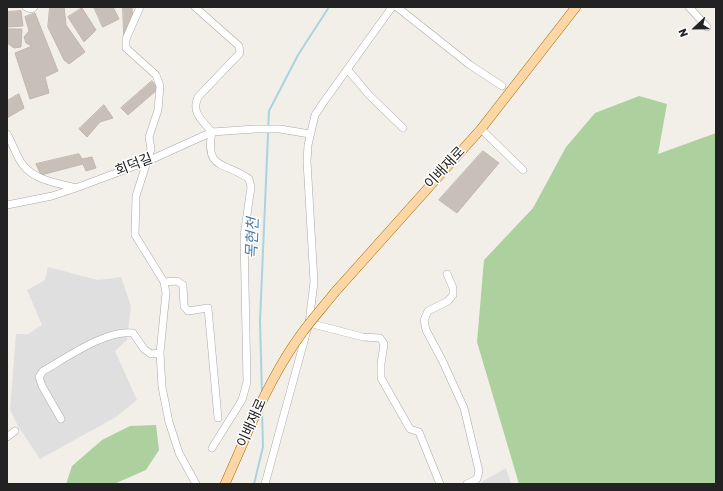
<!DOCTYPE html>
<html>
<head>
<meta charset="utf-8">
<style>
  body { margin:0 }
  #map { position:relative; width:723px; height:491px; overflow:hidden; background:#f2efe9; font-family:Rubik,sans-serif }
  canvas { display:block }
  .frame { position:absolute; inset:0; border:8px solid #222; pointer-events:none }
  .north { position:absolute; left:675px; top:8px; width:40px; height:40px; -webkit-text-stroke:3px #fff; paint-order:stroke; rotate:248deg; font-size:11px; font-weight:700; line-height:16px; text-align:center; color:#222 }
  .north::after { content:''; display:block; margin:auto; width:14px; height:18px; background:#222; clip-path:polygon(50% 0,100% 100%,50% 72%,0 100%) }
</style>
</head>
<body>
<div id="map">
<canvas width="723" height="491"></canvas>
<div class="frame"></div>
<div class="north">N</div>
</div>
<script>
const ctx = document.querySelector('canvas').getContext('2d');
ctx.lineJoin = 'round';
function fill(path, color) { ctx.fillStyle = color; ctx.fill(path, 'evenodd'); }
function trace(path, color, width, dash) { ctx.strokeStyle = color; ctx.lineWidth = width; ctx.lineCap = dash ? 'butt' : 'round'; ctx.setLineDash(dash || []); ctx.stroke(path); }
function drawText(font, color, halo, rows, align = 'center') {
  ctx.font = font + ' Rubik,"Noto Sans KR",sans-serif'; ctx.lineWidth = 3; ctx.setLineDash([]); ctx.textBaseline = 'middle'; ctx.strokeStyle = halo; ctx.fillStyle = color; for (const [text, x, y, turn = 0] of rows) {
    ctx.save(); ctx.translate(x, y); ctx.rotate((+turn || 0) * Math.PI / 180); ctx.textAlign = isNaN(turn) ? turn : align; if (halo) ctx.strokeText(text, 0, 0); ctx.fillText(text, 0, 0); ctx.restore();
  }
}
const residential = new Path2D(`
  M 48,267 L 98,280 L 121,277 L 131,306 L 127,340 L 115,351 L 137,400 L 116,417 L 40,459 L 18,426 L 10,410 L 16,334 L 28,334 L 42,325 L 27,290 L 45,280 Z
  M 506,468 L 511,484 L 481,484 L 483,481 Z`);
const forest = new Path2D(`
  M 639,96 L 667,104 L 658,154 L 716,133 L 716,484 L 519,484 L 477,342 L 484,260 L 533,208 L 566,147 L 595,113 Z
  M 156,425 L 159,450 L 146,470 L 114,484 L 66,484 L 72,466 L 102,440 L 130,426 Z`);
const stream = new Path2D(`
  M 262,394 L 260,321 L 269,111 L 298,55 L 329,7
  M 254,484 L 263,447 L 262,410`);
const building = new Path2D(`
  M 50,7 L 64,7 L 66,25 L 85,52 L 69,64 L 64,60 L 48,27 Z
  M 94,7 L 113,7 L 119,19 L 103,27 Z
  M 123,7 L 132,7 L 133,23 L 124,37 Z
  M 82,8 L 96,30 L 84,42 L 68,17 Z
  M 21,11 L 23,26 L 7,27 L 7,12 Z
  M 35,13 L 58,71 L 45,77 L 49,93 L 30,99 L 15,53 L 32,46 L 26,43 L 24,37 L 29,31 L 25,17 Z
  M 7,29 L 22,29 L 21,47 L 14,48 L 7,43 Z
  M 152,81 L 158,89 L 128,115 L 121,108 Z
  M 19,94 L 24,108 L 7,118 L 7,101 Z
  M 104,105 L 113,118 L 100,122 L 87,137 L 79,129 Z
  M 483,151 L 499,163 L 457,213 L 439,200 Z
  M 79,154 L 82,159 L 92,157 L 96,168 L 86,171 L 83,164 L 41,175 L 36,164 Z`);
const minor = new Path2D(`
  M 26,7 L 31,9 L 34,7
  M 140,7 L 126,39 L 126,48 L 156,75 L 160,86 L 158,110 L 149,137 L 151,149 L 136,196 L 135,235 L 164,282 L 166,293 L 160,353 L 162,387 L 169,422 L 179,453 L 196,484
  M 195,7 L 239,46 L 240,53 L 198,97 C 191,113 202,120 212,132 C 204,171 227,162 249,179 L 251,187 L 244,236 L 247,382 L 242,400 L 212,448
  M 397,7 L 470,65 L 502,86
  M 689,7 L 707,27
  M 348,70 L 369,95 L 403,128
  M 481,129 L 523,170
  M 7,134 C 13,144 16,156 23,165 C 36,181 57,183 76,188
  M 7,205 L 52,196 L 76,188 L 148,161 L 212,132 L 255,129 L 280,129 L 310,134
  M 447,274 L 453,288 L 453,295 L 448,301 L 428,311 L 424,320 L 426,330 L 442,360 L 464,408 L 479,471 L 477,479 L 467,484
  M 164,282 L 177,281 L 183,285 L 184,306 L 188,311 L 208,308 L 218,418
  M 309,323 L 363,337 L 380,338 L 384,344 L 381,364 L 381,378 L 410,429 L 419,432 L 440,484
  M 61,419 L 42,386 L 39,377 L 43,371 C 66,358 107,329 133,333 L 144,349 L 151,354 L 160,353
  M 7,437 L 15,431
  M 265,484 L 309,323 L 314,282 L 307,161 L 308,145 L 315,115 L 323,103 L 392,7`);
const major = new Path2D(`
  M 335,292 L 481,129 L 576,7
  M 225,484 L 240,450`);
const majorBridge = new Path2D(`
  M 240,450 C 257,409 276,368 302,333 C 312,319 324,306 335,292`);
const streetNames = [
  ["회덕길",134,165,-21],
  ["이배재로",445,168,-47],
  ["이배재로",252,423,-66]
];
const waterNames = [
  ["목현천",253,238,-88]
];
fill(residential, '#e0dfdf');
fill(forest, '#add19e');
trace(stream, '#aad3df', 2);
fill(building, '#c7bfb8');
trace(building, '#c4b6ab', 1);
trace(minor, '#a9a9a9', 8);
trace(major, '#a06b00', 10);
trace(minor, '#fff', 7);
trace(major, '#fcd6a4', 9);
trace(majorBridge, '#a06b00', 10, []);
trace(majorBridge, '#fcd6a4', 9);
drawText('14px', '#222', '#fff', streetNames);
drawText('italic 15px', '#4a7aab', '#fff', waterNames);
</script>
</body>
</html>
